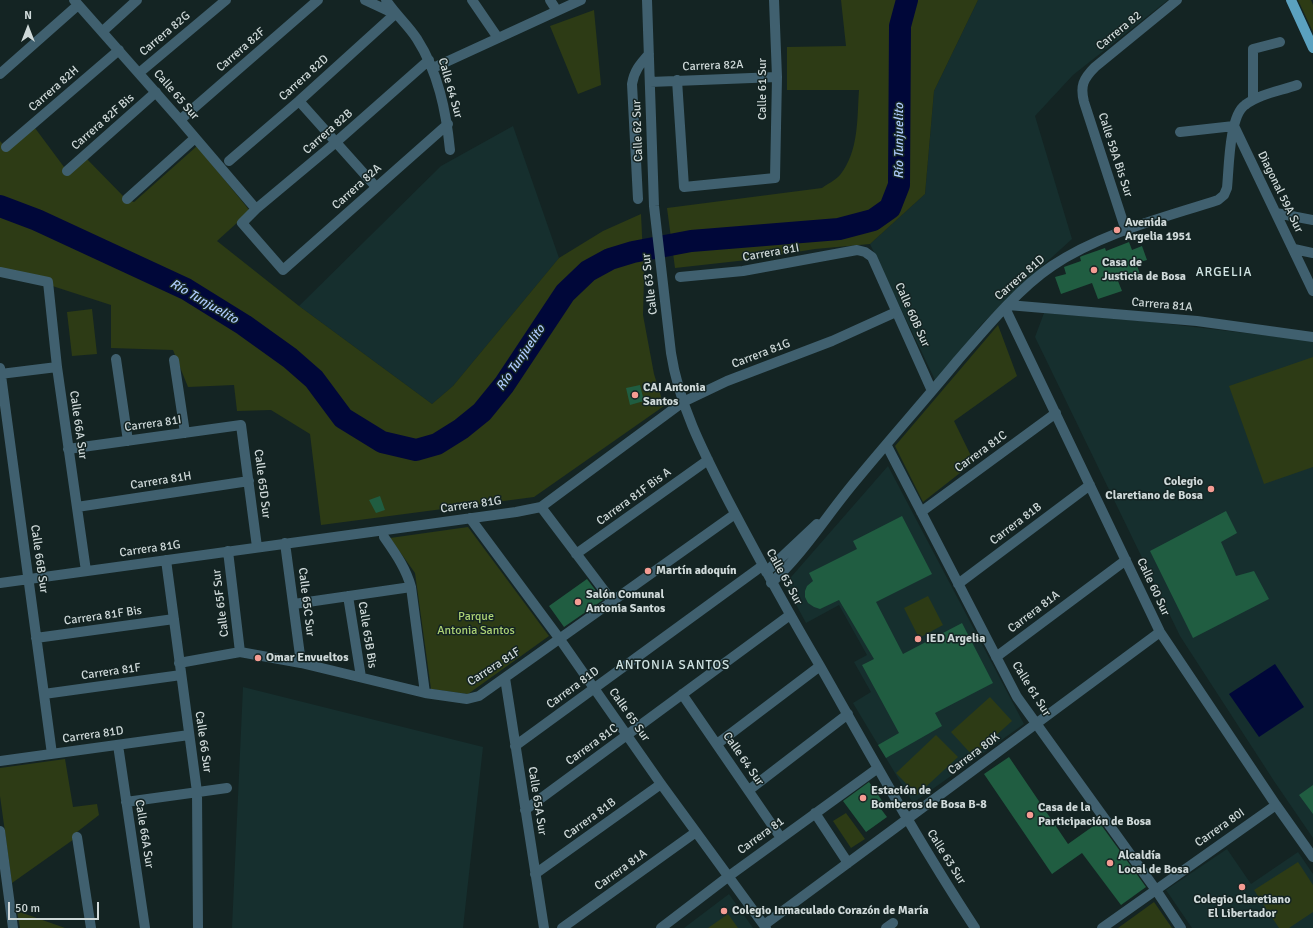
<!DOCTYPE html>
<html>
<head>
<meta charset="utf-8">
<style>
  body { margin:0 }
  #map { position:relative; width:1313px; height:928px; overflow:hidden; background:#142423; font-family:Signika,sans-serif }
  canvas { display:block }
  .north { position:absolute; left:8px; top:8px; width:40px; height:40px; -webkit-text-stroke:3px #142423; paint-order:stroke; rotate:0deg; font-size:11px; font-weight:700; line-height:16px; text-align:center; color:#cfd9d9 }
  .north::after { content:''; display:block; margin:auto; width:14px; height:18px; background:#cfd9d9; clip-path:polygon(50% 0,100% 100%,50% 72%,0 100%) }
  .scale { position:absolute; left:8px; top:902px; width:91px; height:18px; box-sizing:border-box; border:2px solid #cfd9d9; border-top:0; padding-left:5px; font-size:12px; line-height:14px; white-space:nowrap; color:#cfd9d9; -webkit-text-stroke:3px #142423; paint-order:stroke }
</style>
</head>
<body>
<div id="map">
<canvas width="1313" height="928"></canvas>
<div class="north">N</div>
<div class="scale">50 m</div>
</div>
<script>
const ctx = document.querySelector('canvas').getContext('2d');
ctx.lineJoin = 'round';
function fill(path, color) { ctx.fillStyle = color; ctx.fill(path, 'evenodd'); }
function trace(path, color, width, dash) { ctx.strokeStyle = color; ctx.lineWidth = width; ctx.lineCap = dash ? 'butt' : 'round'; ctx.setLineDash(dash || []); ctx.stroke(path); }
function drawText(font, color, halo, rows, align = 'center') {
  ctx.font = font + ' Signika,sans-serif'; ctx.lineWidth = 3; ctx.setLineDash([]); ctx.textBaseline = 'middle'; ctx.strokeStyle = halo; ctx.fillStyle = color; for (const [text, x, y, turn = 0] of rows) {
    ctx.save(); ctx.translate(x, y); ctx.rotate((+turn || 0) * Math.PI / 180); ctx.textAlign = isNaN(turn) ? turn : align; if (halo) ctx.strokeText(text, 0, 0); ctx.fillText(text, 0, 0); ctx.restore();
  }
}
const built = new Path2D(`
  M 978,0 L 1168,0 L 1073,75 L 1035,116 L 1072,239 L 1018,288 L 981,325 L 936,382 L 870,244 L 925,194 L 934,91 Z
  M 513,126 L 559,258 L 453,386 L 432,404 L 299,306 L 441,166 Z
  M 1044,313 L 1152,322 L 1313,341 L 1313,838 L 1274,781 L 1180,636 L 1035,337 Z
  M 888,466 L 1024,724 L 913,803 L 853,703 L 871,692 L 854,662 L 867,655 L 839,605 L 806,623 L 785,584 Z
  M 243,687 L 483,747 L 463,928 L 232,928 Z
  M 1227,849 L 1251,884 L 1298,852 L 1313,874 L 1313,928 L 1192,928 L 1166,890 Z
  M 729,894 L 753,928 L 684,928 Z`);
const green = new Path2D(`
  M 841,0 L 978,0 L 934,91 L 925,194 L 870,244 L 815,249 L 747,260 L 675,268 L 667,208 L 822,188 C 827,184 836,180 840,175 C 859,151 857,119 859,90 L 787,90 L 787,47 L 846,46 Z
  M 1298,0 L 1311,0 L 1313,5 L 1313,32 Z
  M 594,10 L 601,85 L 578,94 L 550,26 Z
  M 32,124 L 67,171 L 84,156 L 126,199 L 134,202 L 197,146 L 250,211 L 217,241 L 299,306 L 432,404 L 453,386 L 559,258 L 603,231 L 641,214 L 644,277 L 643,315 L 654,374 L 664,406 L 534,497 L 321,525 L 310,434 L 271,410 L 237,411 L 234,385 L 188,387 L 173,350 L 111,348 L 111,305 L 0,269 L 0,141 L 5,147 Z
  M 92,309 L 97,354 L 72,356 L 67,312 Z
  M 998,325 L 1017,376 L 954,421 L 974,462 L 923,502 L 895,446 Z
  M 1313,357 L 1313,467 L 1264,484 L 1229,386 Z
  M 468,527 L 549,636 L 468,694 L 431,689 L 415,573 L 390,538 Z
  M 928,596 L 943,625 L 919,638 L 904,608 Z
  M 990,697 L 1012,721 L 973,756 L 951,732 Z
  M 936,735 L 958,757 L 917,795 L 896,773 Z
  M 65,759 L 73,807 L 97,804 L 99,815 L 77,832 L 77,837 L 12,883 L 0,796 L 0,768 Z
  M 846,813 L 865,839 L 851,848 L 833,821 Z
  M 1298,862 L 1313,885 L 1313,912 L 1289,928 L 1279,928 L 1254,890 Z
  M 1154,902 L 1172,928 L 1118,928 Z
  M 17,911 L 65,928 L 20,928 Z
  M 728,914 L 738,928 L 708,928 Z`);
const water = new Path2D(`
  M 1275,664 L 1304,707 L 1259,737 L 1229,694 Z`);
const river = new Path2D(`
  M 0,206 L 37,220 L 186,289 L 244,325 L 290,358 L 314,379 L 343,418 L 382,442 L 416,450 L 437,444 L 461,429 L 482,412 L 504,385 L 565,293 L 588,271 L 610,259 L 633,252 L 691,241 L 839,229 L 873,220 L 890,208 L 899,185 L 900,26 L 907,0`);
const building = new Path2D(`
  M 1129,242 L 1132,250 L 1142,246 L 1147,260 L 1136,263 L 1140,274 L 1118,281 L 1122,291 L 1098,299 L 1092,283 L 1061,294 L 1055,277 L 1066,274 L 1064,267 L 1081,261 L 1080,257 L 1082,256 L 1105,248 L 1106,251 Z
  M 640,385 L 644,401 L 630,405 L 626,388 Z
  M 380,496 L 385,510 L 376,513 L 369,500 Z
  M 1226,511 L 1237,533 L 1221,542 L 1236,576 L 1254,571 L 1269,599 L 1193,638 L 1150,551 Z
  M 902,516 L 932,574 L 876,602 L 903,654 L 962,623 L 993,683 L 935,713 L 942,726 L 886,758 L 878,745 L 899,733 L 862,665 L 874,659 L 839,600 L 820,609 L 814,607 L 808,603 L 805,597 L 805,591 L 807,586 L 813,581 L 809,573 L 857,549 L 853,541 Z
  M 587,579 L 603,600 L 564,627 L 549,606 Z
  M 1009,757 L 1068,844 L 1099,822 L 1146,887 L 1121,905 L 1082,853 L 1052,874 L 984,774 Z
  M 869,782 L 883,802 L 878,805 L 887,817 L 866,832 L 843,801 Z
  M 1313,785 L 1313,814 L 1299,795 Z`);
const minor = new Path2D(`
  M 74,0 L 180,120 L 256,209
  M 386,0 C 395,14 408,25 417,39 C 438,72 446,110 450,150
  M 472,0 L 498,38
  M 550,0 L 557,11
  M 647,0 L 654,206 L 671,353 C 679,406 705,455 729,502 C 758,557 788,612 820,666 C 870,754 919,843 975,928
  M 103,31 L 137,0
  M 429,60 L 335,143 L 256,209 L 242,223 L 283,270 L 448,124
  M 433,68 L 581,0
  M 139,73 L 226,0
  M 0,74 L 78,5
  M 677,80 L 684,187 L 775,178 L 777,77 L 774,0
  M 650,82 L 777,77
  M 1253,100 L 1253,49 L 1280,42
  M 299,101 L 376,187
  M 180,120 L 318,0
  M 1180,132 L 1234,126 L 1313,291
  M 6,147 L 119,50
  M 229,161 L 299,101 L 395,14 L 365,0
  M 67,171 L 156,92
  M 127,199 L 195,138
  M 638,199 L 632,84 C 634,71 640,64 649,54
  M 1276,213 L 1313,220
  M 1126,231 L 1084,102 C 1080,86 1083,79 1095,67 L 1177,0
  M 1294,249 L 1313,253
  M 0,272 L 48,282 L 57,367 L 86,571
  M 680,277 L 743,271 L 857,250 L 865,252 L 872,257 L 932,391
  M 1008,305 L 1197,321 L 1313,337
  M 1005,308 L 1160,632 L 1276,805 L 1313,857
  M 116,359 L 128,441
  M 174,360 L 185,433
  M 0,368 L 52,754
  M 0,374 L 57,367
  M 887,446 L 1017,697 L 1156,890 L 1181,928
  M 68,449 L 241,425 L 257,547
  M 77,507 L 249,481
  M 541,507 L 612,601
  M 921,512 L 1056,413
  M 470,518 L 559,638 L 661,784 L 766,928
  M 384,537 C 395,553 406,568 411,587 L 425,693
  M 285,543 L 301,663
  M 228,551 L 240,652
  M 576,554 L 708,460
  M 166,560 L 197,792 L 198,928
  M 766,572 L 817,524
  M 0,583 L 516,512 L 541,507 L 683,402 L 727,381 L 832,341 L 896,312
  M 771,583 C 805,552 828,513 858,478 C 891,438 925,400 958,360 C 985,329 1018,289 1052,266 C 1101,233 1163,218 1218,200 L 1224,195 L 1227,188 C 1229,169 1229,116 1245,105 C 1259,94 1280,91 1297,85
  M 958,584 L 1090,485
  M 348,596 L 361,677
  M 294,604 L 411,587
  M 36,638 L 174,619
  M 996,657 L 1126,560
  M 179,663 L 240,652 L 301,663 L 425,693 L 467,699 L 479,696 L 735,514
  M 505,678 L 544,928
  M 44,694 L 181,675
  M 682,694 L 781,838
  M 717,744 L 820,666
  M 118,745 L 145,928
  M 515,746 L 762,566
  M 0,761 L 189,735
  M 749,790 L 848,714
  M 126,802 L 227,788
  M 525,810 L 790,615
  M 815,813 L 848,863
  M 0,831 L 13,928
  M 77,837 L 91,928
  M 535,874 L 661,784
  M 764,925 L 1160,632
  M 562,928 L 696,832
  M 661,928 L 729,876 L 878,768
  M 886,928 L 893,923
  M 1102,928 L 1276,805`);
const major = new Path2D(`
  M 1291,0 L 1313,48`);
const markers = [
  [1117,230,4,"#f59c93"],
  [1094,270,4,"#f59c93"],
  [635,395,4,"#f59c93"],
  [1211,489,4,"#f59c93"],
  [648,571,4,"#f59c93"],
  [578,602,4,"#f59c93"],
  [918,639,4,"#f59c93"],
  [258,658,4,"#f59c93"],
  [863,798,4,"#f59c93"],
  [1030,815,4,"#f59c93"],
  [1110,863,4,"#f59c93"],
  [1242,887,4,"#f59c93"],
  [724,911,4,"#f59c93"]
];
const streetNames = [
  ["Carrera 82",1119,31,-39],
  ["Carrera 82G",165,34,-40],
  ["Carrera 82F",241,50,-41],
  ["Carrera 82A",713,66,-2],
  ["Carrera 82D",304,78,-42],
  ["Calle 64 Sur",450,88,74],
  ["Carrera 82H",54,89,-41],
  ["Calle 61 Sur",763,89,-90],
  ["Calle 65 Sur",176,95,49],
  ["Carrera 82F Bis",103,122,-41],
  ["Calle 62 Sur",638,131,-92],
  ["Carrera 82B",328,132,-41],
  ["Calle 59A Bis Sur",1115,155,72],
  ["Carrera 82A",357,187,-42],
  ["Diagonal 59A Sur",1280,192,64],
  ["Carrera 81I",771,253,-10],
  ["Carrera 81D",1020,278,-41],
  ["Calle 63 Sur",650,284,-97],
  ["Carrera 81A",1162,305,5],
  ["Calle 60B Sur",912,315,66],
  ["Carrera 81G",761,354,-21],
  ["Carrera 81I",153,424,-8],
  ["Calle 66A Sur",78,425,82],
  ["Carrera 81C",981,452,-36],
  ["Carrera 81H",161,481,-9],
  ["Calle 65D Sur",262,484,83],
  ["Carrera 81F Bis A",634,497,-36],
  ["Carrera 81G",471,505,-8],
  ["Carrera 81B",1016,524,-37],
  ["Carrera 81G",150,549,-8],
  ["Calle 66B Sur",39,559,82],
  ["Calle 63 Sur",784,577,61],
  ["Calle 60 Sur",1153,587,65],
  ["Calle 65C Sur",306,602,83],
  ["Calle 65F Sur",221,603,-97],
  ["Carrera 81A",1034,612,-37],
  ["Carrera 81F Bis",103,616,-8],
  ["Calle 65B Bis",367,635,81],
  ["Carrera 81F",494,667,-33],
  ["Carrera 81F",111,672,-8],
  ["Carrera 81D",573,688,-36],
  ["Calle 61 Sur",1031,689,58],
  ["Calle 65 Sur",629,715,55],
  ["Carrera 81D",93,735,-8],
  ["Calle 66 Sur",203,742,82],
  ["Carrera 81C",592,745,-36],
  ["Carrera 80K",974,754,-37],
  ["Calle 64 Sur",743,759,55],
  ["Calle 65A Sur",537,801,81],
  ["Carrera 81B",590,819,-36],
  ["Carrera 80I",1220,828,-35],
  ["Calle 66A Sur",144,834,81],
  ["Carrera 81",761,836,-36],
  ["Calle 63 Sur",946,857,58],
  ["Carrera 81A",621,870,-36]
];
const poiNames = [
  ["Avenida",1125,223],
  ["Argelia 1951",1125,237],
  ["Casa de",1102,263],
  ["Justicia de Bosa",1102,277],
  ["CAI Antonia",643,388],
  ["Santos",643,402],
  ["Colegio",1203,482,"right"],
  ["Claretiano de Bosa",1203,496,"right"],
  ["Martín adoquín",656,571],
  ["Salón Comunal",586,595],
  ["Antonia Santos",586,609],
  ["IED Argelia",926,639],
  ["Omar Envueltos",266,658],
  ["Estación de",871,791],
  ["Bomberos de Bosa B-8",871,805],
  ["Casa de la",1038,808],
  ["Participación de Bosa",1038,822],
  ["Alcaldía",1118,856],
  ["Local de Bosa",1118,870],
  ["Colegio Claretiano",1242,900,"center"],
  ["El Libertador",1242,914,"center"],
  ["Colegio Inmaculado Corazón de María",732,911]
];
const parkNames = [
  ["Parque",476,617],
  ["Antonia Santos",476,631]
];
const waterNames = [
  ["Río Tunjuelito",900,141,-90],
  ["Río Tunjuelito",204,302,30],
  ["Río Tunjuelito",521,358,-56]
];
const neighbourhoodNames = [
  ["ARGELIA",1224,273],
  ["ANTONIA SANTOS",673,666]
];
fill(built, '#162f2e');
fill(green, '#2d3b15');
fill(water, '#000739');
trace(river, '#000739', 22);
fill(building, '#205d41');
trace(minor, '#40606f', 10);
trace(major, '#5ba1bf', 10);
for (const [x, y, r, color] of markers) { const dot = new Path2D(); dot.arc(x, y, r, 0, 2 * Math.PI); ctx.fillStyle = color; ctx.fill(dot); trace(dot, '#142423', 1.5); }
drawText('12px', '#cfd9d9', '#142423', streetNames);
drawText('bold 12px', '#cfd9d9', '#142423', poiNames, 'left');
drawText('12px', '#acd174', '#142423', parkNames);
drawText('italic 13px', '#adcafc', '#142423', waterNames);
ctx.letterSpacing = '1px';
drawText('13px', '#d0e4e3', '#142423', neighbourhoodNames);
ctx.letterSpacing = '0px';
</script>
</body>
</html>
